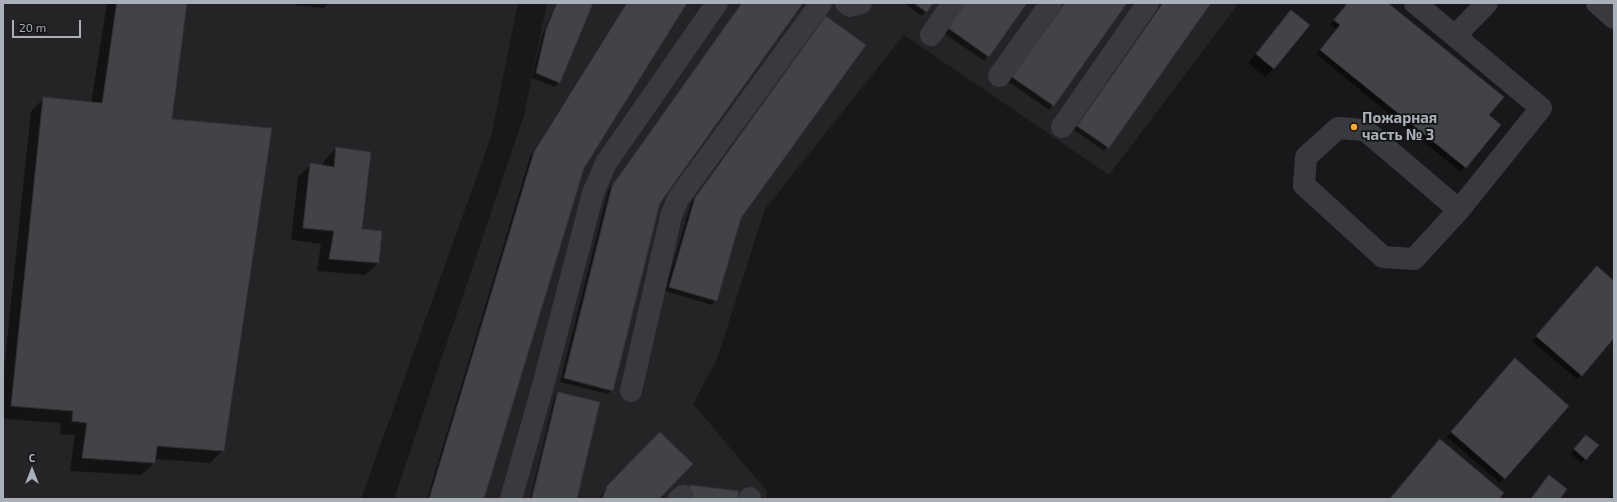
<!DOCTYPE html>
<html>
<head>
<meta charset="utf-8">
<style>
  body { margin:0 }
  #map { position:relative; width:1617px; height:502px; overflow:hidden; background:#18181a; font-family:"Exo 2",sans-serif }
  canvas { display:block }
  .frame { position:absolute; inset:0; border:4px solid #aab0ba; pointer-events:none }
  .north { position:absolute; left:12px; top:450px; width:40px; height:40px; -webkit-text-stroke:3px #131315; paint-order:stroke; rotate:0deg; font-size:11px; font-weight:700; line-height:16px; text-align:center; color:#aab0ba }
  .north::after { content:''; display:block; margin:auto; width:14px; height:18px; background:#aab0ba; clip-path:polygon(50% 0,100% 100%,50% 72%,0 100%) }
  .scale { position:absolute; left:12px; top:20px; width:69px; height:18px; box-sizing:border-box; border:2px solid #aab0ba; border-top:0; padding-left:5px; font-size:12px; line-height:14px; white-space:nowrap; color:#aab0ba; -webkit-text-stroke:3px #131315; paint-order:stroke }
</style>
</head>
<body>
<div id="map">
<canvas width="1617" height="502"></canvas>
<div class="frame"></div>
<div class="north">С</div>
<div class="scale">20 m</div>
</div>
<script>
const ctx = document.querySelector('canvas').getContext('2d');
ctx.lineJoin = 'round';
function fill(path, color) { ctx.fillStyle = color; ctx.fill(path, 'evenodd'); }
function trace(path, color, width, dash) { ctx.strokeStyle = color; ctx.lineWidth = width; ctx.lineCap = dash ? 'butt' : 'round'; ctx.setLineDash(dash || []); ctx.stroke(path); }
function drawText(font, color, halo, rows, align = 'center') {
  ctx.font = font + ' "Exo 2",sans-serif'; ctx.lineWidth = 3.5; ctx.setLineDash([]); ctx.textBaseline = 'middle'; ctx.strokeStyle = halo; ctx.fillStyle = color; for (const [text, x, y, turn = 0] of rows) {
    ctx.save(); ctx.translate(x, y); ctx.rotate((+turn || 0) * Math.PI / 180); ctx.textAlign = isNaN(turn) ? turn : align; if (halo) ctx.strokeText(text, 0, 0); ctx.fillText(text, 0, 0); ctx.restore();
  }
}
const built = new Path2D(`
  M 3,3 L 518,3 L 491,137 L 361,499 L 3,499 Z
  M 547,3 L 1239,3 L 1109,175 L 904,35 L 765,209 L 717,359 L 693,404 L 767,491 L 766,499 L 394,499 L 524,115 Z`);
const shadow = new Path2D(`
  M 107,3 L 186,3 L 171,120 L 223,450 L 210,463 L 154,459 L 154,463 L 141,475 L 70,471 L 75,435 L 60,434 L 61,423 L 3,419 L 3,379 L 31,111 L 44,98 L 91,103 Z
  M 296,3 L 329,3 L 324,8 L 295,5 Z
  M 556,3 L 592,3 L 559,82 L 555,87 L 532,78 L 542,36 Z
  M 626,3 L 686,3 L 583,167 L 483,499 L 427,499 L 530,157 Z
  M 742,3 L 802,3 L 659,202 L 612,390 L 608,394 L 560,382 L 608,191 Z
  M 904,3 L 932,3 L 922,16 Z
  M 965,3 L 1026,3 L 984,61 L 944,33 Z
  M 1065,3 L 1126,3 L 1049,110 L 1009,82 Z
  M 1162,3 L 1210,3 L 1104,151 L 1074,130 Z
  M 1348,3 L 1387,3 L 1487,115 L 1500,125 L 1461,172 L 1316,54 L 1336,29 L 1330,25 Z
  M 1291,12 L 1274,68 L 1265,77 L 1248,63 L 1282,20 Z
  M 822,22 L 740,217 L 716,300 L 712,305 L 665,291 L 691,203 Z
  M 336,148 L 361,230 L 378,263 L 365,275 L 317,271 L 321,244 L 291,240 L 298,177 L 311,164 L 323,166 L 324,161 Z
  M 1593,271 L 1614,282 L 1614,337 L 1577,379 L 1532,341 Z
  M 1511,364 L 1568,406 L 1500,483 L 1447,437 Z
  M 558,393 L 576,499 L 533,499 L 558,397 L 556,397 L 531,499 L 530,499 L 554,398 Z
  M 660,434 L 657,499 L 600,499 L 603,492 Z
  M 1582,440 L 1586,459 L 1581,463 L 1571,454 Z
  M 1614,493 L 1614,499 L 1609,499 Z`);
const building = new Path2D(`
  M 117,3 L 187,3 L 172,119 L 272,128 L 224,451 L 157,446 L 155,463 L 82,458 L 87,423 L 72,421 L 73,411 L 11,406 L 43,97 L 102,103 Z
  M 557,3 L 593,3 L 560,83 L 536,73 L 546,30 Z
  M 627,3 L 687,3 L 584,168 L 484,499 L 429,499 L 534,152 Z
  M 742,3 L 803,3 L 660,203 L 613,391 L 564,378 L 612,186 Z
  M 914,3 L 933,3 L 927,12 Z
  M 965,3 L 1027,3 L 989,57 L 948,28 Z
  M 1065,3 L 1127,3 L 1054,106 L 1012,77 Z
  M 1163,3 L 1211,3 L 1109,148 L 1077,126 Z
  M 1348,3 L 1388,3 L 1504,97 L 1489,115 L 1501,125 L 1466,168 L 1320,50 L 1340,25 L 1334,20 Z
  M 1291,10 L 1310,25 L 1274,69 L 1256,54 Z
  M 826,16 L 866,45 L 741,218 L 717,301 L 669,287 L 695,198 Z
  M 336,147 L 371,152 L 362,229 L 382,231 L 379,263 L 329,259 L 334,231 L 303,228 L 310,163 L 334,167 Z
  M 1597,266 L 1614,281 L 1614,338 L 1582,376 L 1536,336 Z
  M 1515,358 L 1569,406 L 1505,479 L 1451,432 Z
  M 558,392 L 600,402 L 577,499 L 532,499 Z
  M 660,432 L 693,464 L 659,499 L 602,499 L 607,486 Z
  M 1586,435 L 1599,445 L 1586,460 L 1574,449 Z
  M 1440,439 L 1504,493 L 1499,499 L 1390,499 Z
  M 1549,475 L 1567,489 L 1560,499 L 1531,499 Z
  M 690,485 L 739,491 L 738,499 L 688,499 Z`);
const minor = new Path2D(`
  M 846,3 L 850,6 L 861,3
  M 1415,3 L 1455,36 L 1487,3
  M 1597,3 L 1614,18
  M 931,35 L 953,3
  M 1455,36 L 1541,108 L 1459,210 L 1365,130 L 1338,128 L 1306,157 L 1304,185 L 1383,257 L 1414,259 L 1459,210
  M 999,76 L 1051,3
  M 1062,127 L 1148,3
  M 631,391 L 671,216 L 678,199 L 821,3
  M 511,499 L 544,382 L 593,193 L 606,163 L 717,3
  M 679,499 L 683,496
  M 750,499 L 750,498`);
const markers = [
  [1354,127,4,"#f4a835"]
];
const poiNames = [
  ["Пожарная",1362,118],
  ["часть № 3",1362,135]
];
fill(built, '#242427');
fill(shadow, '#0007');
fill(building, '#424347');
trace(building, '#323236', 1);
trace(minor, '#393a3f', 22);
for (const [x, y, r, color] of markers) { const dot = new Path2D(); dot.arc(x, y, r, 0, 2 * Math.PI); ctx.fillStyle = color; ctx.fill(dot); trace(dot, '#131315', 1.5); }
drawText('bold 15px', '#aab0ba', '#131315', poiNames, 'left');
</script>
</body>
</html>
